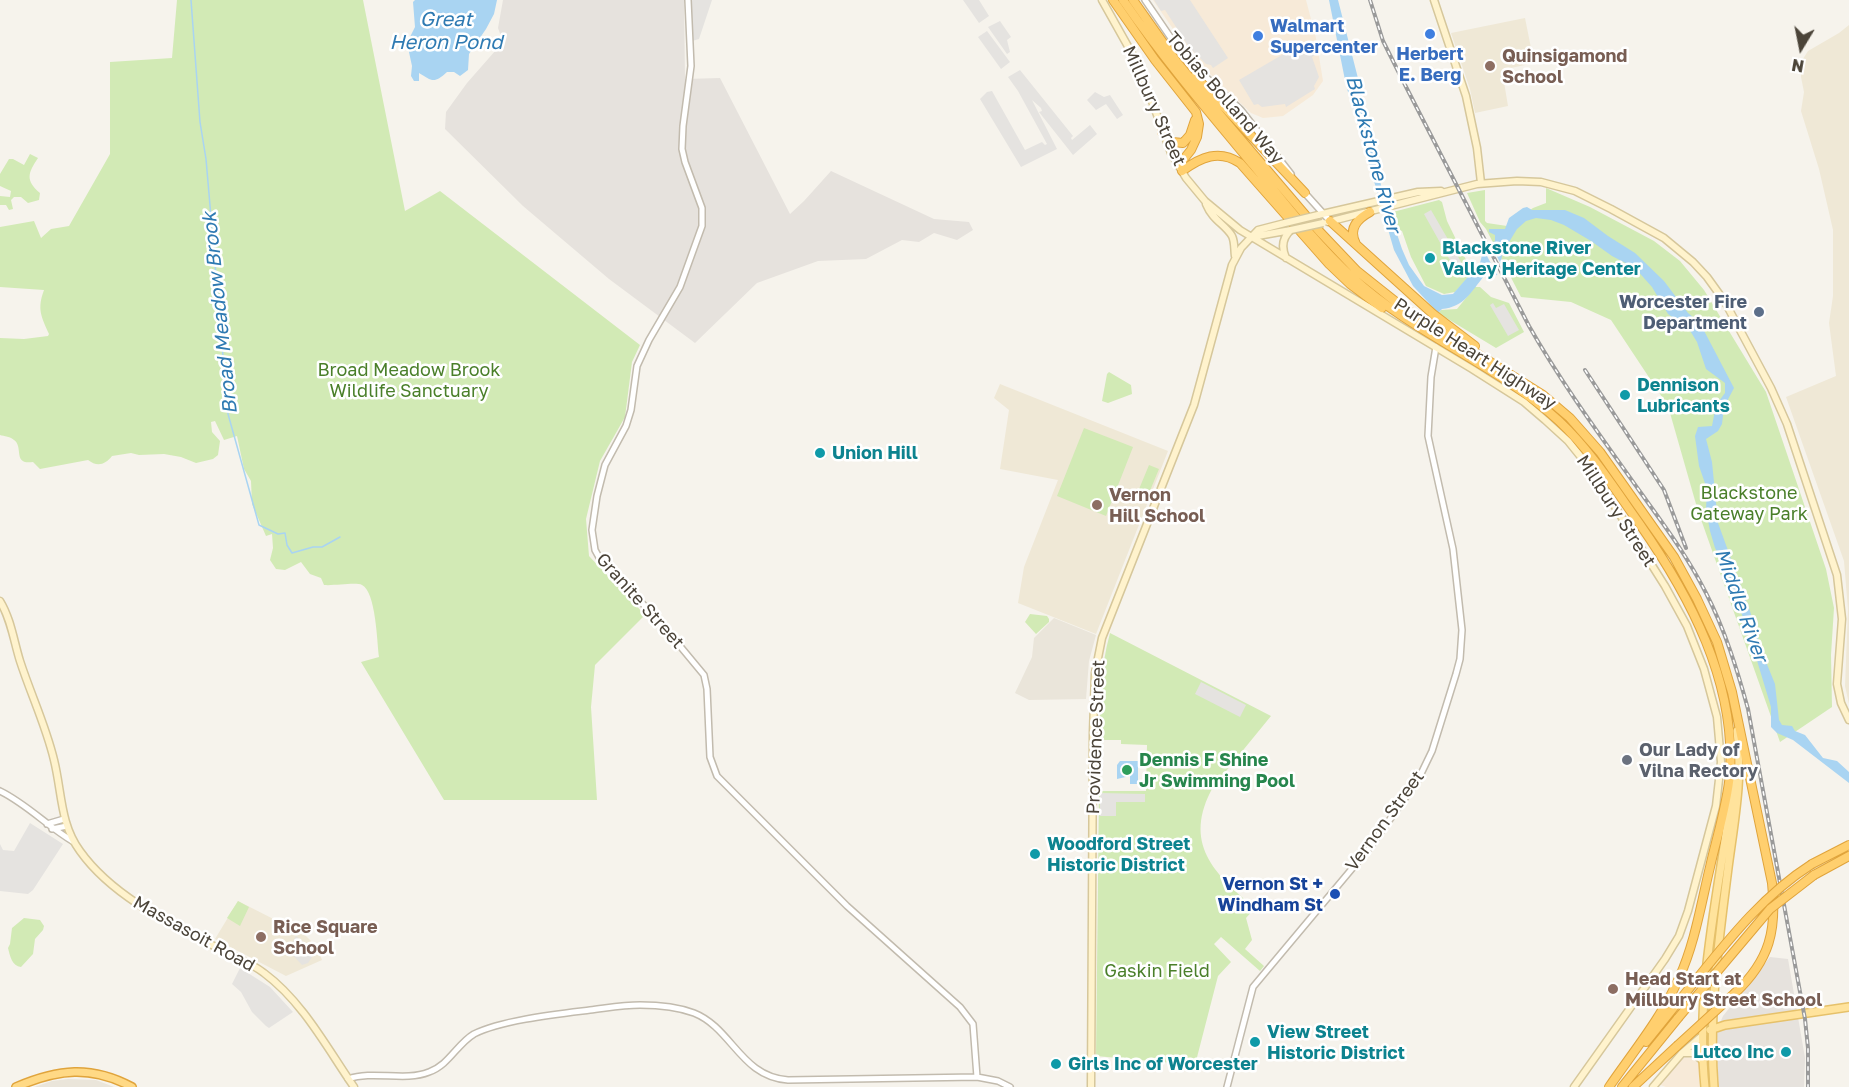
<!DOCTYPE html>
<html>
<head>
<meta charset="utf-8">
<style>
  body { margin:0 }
  #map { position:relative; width:1849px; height:1087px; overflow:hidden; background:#f6f3ec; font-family:"Golos Text",sans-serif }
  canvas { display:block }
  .north { position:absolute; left:1771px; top:18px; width:60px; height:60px; -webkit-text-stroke:4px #fff; paint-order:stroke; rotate:190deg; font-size:16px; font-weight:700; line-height:24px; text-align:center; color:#4b4439 }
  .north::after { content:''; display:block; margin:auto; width:21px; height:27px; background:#4b4439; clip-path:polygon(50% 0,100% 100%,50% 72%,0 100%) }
</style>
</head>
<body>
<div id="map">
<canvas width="1849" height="1087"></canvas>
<div class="north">N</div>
</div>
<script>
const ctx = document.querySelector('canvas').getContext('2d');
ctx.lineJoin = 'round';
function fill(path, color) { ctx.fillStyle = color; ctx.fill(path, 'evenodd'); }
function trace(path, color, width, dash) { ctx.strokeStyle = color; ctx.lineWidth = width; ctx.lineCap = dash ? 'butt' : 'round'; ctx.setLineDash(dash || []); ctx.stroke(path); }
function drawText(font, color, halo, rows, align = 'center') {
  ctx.font = font + ' "Golos Text",sans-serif'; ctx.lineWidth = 5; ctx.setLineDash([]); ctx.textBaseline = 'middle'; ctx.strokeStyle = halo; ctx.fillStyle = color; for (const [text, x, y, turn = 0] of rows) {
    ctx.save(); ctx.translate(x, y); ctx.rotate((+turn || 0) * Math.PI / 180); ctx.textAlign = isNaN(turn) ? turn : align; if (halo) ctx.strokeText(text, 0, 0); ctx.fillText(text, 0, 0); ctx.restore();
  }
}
const residential = new Path2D(`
  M 1054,618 L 1096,635 L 1089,661 L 1086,699 L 1029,700 L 1015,693 L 1032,657 L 1034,638 Z
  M 68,1079 L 96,1080 L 114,1087 L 34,1087 L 52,1081 Z`);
const commercial = new Path2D(`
  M 1153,0 L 1306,0 L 1316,38 L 1323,81 L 1313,95 L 1283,116 L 1263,118 L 1251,113 L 1208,72 L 1182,42 Z
  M 1684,1054 L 1696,1056 L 1701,1060 L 1703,1087 L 1666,1087 L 1658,1084 Z`);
const industrial = new Path2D(`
  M 503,0 L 684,0 L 685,79 L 720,78 L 790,214 L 804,201 L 831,171 L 934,219 L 969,222 L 973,230 L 957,240 L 934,233 L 919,242 L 902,240 L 866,259 L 818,261 L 757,283 L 695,343 L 609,279 L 523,206 L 445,129 L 446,112 L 467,83 L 503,42 L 498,28 Z
  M 1770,957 L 1788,959 L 1805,1058 L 1804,1087 L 1719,1087 L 1715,1034 L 1723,1016 Z`);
const education = new Path2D(`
  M 1525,18 L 1534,63 L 1502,70 L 1508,106 L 1475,113 L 1470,89 L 1451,33 Z
  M 1849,25 L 1849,704 L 1845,686 L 1848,610 L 1844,561 L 1786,397 L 1836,376 L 1829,323 L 1833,296 L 1833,230 L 1819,169 L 1801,111 L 1804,92 L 1801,77 L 1801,62 L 1808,51 L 1839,33 Z
  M 1000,384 L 1168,451 L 1096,634 L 1018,603 L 1024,567 L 1058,480 L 1000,469 L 1009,410 L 994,398 Z
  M 238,901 L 305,935 L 317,947 L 322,960 L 286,976 L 215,939 Z`);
const green = new Path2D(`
  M 177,0 L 363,0 L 405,211 L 440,191 L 640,345 L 632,362 L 625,417 L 600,461 L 586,519 L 589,556 L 645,615 L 595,665 L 591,707 L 597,800 L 444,800 L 361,662 L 379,657 C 377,642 376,592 362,585 C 356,582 334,586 324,585 L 321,578 L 310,574 L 301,562 L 285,570 L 276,569 L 270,560 L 273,548 L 272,534 L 266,536 L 252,504 L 251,481 L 244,469 L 237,436 L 224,440 L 215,421 L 211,422 L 212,432 L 220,441 L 218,455 L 213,459 L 196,463 L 181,457 L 164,454 L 139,455 L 131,453 L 112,456 C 105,465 97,467 88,460 L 40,469 L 33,462 C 12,465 24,447 14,440 C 11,437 4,436 0,435 L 0,338 L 24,339 L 48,336 L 49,334 C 41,316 37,309 44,290 L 0,287 L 0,227 L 34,221 L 41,238 L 51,229 L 69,226 L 110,154 L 110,62 L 172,58 Z
  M 30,154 L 38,158 C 28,173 25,180 40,193 L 39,200 L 28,203 L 21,197 L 14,197 L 11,200 L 13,209 L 9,210 L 6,205 L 0,205 L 0,196 L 10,197 L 11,191 L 0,186 L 0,174 L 9,159 L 13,159 L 24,165 Z
  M 1546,188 L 1590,207 L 1654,241 L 1680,261 L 1704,290 L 1766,392 L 1826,569 L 1834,608 L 1831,655 L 1832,707 L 1780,742 L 1698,511 L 1668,406 L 1611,320 L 1571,302 L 1521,297 L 1486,229 L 1480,222 L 1467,193 L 1485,190 L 1485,221 L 1487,223 L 1507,226 L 1533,208 L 1546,203 Z
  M 1439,200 L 1442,202 L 1447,221 L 1469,266 L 1468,278 L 1455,292 L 1444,294 L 1426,286 L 1411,257 L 1402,231 L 1399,230 L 1389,213 Z
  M 1475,287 L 1480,287 L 1491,297 L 1509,303 L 1524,332 L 1496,348 L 1438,313 L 1441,310 L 1457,309 Z
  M 1109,372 L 1131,385 L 1132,394 L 1108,403 L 1102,401 L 1107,374 Z
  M 1084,428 L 1133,447 L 1106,516 L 1057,496 Z
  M 1149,465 L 1159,469 L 1147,498 L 1137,494 Z
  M 1030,614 L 1047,616 L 1049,619 L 1049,622 L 1036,634 L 1025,622 Z
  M 1110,633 L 1271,716 L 1213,787 C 1182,843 1214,874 1255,908 L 1246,918 L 1252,940 L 1245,949 L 1264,966 L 1260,971 L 1221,937 L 1214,944 L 1231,962 L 1218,976 L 1195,1065 L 1096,1056 L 1099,791 L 1146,791 L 1147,745 L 1121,744 L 1121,740 L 1100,740 C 1100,704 1100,669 1110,633 Z
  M 238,901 L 249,907 L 240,926 L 227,918 Z
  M 24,918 L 40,920 L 44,926 L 43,930 L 35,939 L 33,954 L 21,967 C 12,966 10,956 8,948 L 10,944 L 12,928 Z`);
const parking = new Path2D(`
  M 691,0 L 712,0 L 699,39 L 692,41 L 689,31 Z
  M 963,0 L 979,0 L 989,16 L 979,23 Z
  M 1154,0 L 1190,0 L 1228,58 L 1213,68 L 1211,65 L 1206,64 L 1189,47 L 1165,10 L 1161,11 Z
  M 1000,21 L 1011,37 L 1007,40 L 1010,52 L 1007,54 L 988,27 Z
  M 987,31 L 1010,62 L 1001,69 L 978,37 Z
  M 1306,41 L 1315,55 L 1312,57 L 1319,77 L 1314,86 L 1315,89 L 1286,107 L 1285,104 L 1262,107 L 1258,104 L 1254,105 L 1239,80 Z
  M 1020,70 L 1073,136 L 1071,138 L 1072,140 L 1090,125 L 1097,134 L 1073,155 L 1039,112 L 1042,111 L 1041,108 L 1032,100 L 1057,149 L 1021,167 L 980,99 L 987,92 L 992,91 L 1025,150 L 1042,142 L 1045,145 L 1047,144 L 1018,91 L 1008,77 Z
  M 1095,92 L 1104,97 L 1110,95 L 1123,115 L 1117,119 L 1106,104 L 1096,110 L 1087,100 Z
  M 1431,210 L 1464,267 L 1456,271 L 1424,214 Z
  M 1493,303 L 1496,308 L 1504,304 L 1519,330 L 1508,336 L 1490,305 Z
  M 1201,682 L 1246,705 L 1240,717 L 1195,694 Z
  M 1100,793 L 1145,794 L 1145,802 L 1116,802 L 1116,816 L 1100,816 Z
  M 30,823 L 63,844 L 33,890 L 28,894 L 0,891 L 0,844 L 3,850 L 14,851 Z
  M 296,936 L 313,950 L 314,954 L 308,963 L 302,965 L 288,950 Z
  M 240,968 L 270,987 L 293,1012 L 269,1028 L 266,1026 L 252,1012 L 241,992 L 232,984 Z`);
const water = new Path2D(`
  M 415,0 L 497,0 L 494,14 L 486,29 L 469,54 L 468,70 L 460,76 L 454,72 L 447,72 C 434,84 432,81 419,73 L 419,81 L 414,81 L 411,76 L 412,66 L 407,43 L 415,27 L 413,2 Z
  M 1329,0 L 1338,0 L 1361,90 L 1370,141 L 1382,189 L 1402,249 L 1409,265 L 1424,286 L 1442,295 L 1453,294 L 1480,263 L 1484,247 L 1495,241 L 1495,235 L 1489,232 L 1489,229 L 1505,229 L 1509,218 L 1523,208 L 1527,207 L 1532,210 L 1565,210 L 1584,218 L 1608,236 L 1635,253 L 1664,281 L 1688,313 L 1700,323 L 1734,388 L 1724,407 L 1722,424 L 1718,431 L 1706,439 L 1712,462 L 1718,523 L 1750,611 L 1762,652 L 1775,684 L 1779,720 L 1782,725 L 1792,726 L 1795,731 L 1805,735 L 1823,758 L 1837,761 L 1849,772 L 1849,783 L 1793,740 L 1777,733 L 1771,727 L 1771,707 L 1752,644 L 1725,565 L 1715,548 L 1710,531 L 1706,509 L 1707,489 L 1699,466 L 1695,436 L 1698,427 L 1712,426 L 1716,405 L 1725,393 L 1725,383 L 1706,369 L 1697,342 L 1689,329 L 1668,314 L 1652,287 L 1635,268 L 1612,256 L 1591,241 L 1564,225 L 1551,220 L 1536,218 L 1526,221 L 1517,229 L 1503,252 L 1501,261 L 1506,271 L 1498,275 L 1484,276 C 1471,292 1464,307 1442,309 L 1438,313 L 1413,286 L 1394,250 L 1346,85 Z
  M 1120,761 L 1138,761 L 1138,784 L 1130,784 L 1130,776 L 1117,779 L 1117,765 Z`);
const pier = new Path2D(`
  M 1490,243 L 1506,274 L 1499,278 L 1482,247 Z`);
const stream = new Path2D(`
  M 191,0 L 200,122 L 206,159 L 228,414 L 259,525 L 278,534 L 285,533 L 287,545 L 292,553 L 313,547 L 322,547 L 340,537`);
const tertiary = new Path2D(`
  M 688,0 L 691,66 L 683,126 L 682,149 L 685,162 L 702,208 L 702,226 L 680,287 L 649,340 L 637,366 L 631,410 L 626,426 L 605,465 L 597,496 L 592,530 L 595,550 L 600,559 L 660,622 L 704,675 L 707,689 L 710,757 L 717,776 L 847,906 L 960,1007 L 973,1024 L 977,1077
  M 1145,0 L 1175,44 L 1191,63 L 1241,110 L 1291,174
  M 1303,191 L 1330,221
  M 0,791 C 27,804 48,827 74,842
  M 47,824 L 64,819
  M 52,829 L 67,826
  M 348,1079 C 374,1070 404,1082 429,1072 C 449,1065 457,1044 474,1034 C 502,1020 558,1014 590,1010 C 607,1008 623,1005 640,1005 C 657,1005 678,1007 694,1013 C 732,1028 741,1077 788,1080 L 977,1077 L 998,1081 L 1010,1087
  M 1227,1087 L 1253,987 L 1371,846 L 1418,780 L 1432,751 L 1456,674 L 1460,659 L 1462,630 L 1453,549 L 1428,436 L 1431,377 L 1436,347`);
const secondary = new Path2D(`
  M 1102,0 L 1139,66 L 1171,153 L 1186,178 L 1205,201 L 1240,230 L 1472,369 L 1524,402 L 1545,420 L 1568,441 L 1593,472 L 1665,586 L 1687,626 L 1704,669 L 1717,717 L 1721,762 L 1716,806 L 1688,911 L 1679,936 L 1665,959 L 1574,1087
  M 1434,0 L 1466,96 L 1477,148 L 1481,183
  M 1206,204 C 1213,221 1225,224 1232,236 C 1235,242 1234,250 1235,256
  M 1318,215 L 1418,192 L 1441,191
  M 1328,222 L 1477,184 L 1517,181 L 1541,182 L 1575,191 L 1611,209 L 1664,238 L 1693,262 L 1707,277 L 1725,302 L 1771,388 L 1787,424 L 1837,575 L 1842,619 L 1837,684 L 1841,703 L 1849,720
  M 1252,237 L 1291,230
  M 1286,258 C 1281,247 1282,238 1291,230
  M 0,601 C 11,619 14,642 20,661 C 31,695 46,726 54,760 C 62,792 60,824 80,851 C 112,896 169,923 216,947 C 233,956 250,962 264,973 C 303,1002 327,1048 354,1087
  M 1683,1053 L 1693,1053 L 1703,1061
  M 1091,1087 L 1093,733 L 1095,673 L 1102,638 L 1194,405 L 1232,265 L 1241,248 L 1258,230 L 1285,223
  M 1653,1087 L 1682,1053 L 1703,1035`);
const primary = new Path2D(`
  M 1710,1030 L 1725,1025 L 1849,1007
  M 1705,1087 C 1695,991 1718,895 1731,800 L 1733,777
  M 1714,1087 C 1708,1014 1719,940 1728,868 C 1734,822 1743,777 1737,731`);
const trunk = new Path2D(`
  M 16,1087 C 58,1069 91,1065 132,1087`);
const motorway = new Path2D(`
  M 1113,0 L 1155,60 L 1196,112 L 1199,124 L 1197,137 L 1191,150 L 1179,165
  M 1123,0 C 1163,58 1209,112 1254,166 C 1285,204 1316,244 1353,278 C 1415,335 1497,364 1559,421 C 1591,451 1614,488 1639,523 C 1690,596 1736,682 1730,774 C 1727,806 1717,836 1710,867 C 1701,904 1695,943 1679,978 C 1662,1017 1633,1052 1609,1087
  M 1133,0 L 1176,61 L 1221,116 L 1319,231 L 1357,271 L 1401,306 L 1543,395 L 1570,418 L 1600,452 L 1674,557 L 1697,599 L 1717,642 L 1732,692 L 1772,883 C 1777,930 1770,960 1735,993
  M 1195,76 L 1305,193
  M 1162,132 L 1172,142 L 1183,143 L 1190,135 L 1195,120
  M 1182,171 C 1201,157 1219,149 1240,163 L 1329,264 L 1350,284 L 1382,308
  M 1330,221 L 1433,314 L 1475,346
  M 1356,244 C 1348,229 1357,219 1370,212
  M 1812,864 L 1849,845
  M 1814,875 L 1849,856
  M 1646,1042 L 1679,1001
  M 1622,1087 L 1678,1018
  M 1633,1087 L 1677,1046`);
const rail = new Path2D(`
  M 1370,0 L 1383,41 L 1402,79 L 1529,326 C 1562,384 1602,438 1641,493 C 1664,525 1688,557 1706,593 C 1725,630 1737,669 1748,709 L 1805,1019 L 1808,1048 L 1808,1087
  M 1585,370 L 1664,490 L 1686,548`);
const secondaryBridge = new Path2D(`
  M 1285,223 L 1318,215
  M 1291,230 L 1323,223`);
const motorwayBridge = new Path2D(`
  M 1679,1001 C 1720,951 1757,899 1812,864
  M 1678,1018 L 1770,909 L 1814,875
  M 1677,1046 L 1735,993`);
const markers = [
  [1430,34,6,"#3f7fe0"],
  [1258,36,6,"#3f7fe0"],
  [1490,66,6,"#8d6e63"],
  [1430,258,6,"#0f9aa8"],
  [1759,312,6,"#5c6f8a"],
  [1625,395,6,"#0f9aa8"],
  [820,453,6,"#0f9aa8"],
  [1097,505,6,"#8d6e63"],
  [1627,760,6,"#6b7280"],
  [1127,770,6,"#2e9e5b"],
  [1035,854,6,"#0f9aa8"],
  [1335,894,6,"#1a4fb4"],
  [261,937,6,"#8d6e63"],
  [1613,989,6,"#8d6e63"],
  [1255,1042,6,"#0f9aa8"],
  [1786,1052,6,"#0f9aa8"],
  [1056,1064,6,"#0f9aa8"]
];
const shopNames = [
  ["Walmart",1270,26],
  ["Supercenter",1270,47],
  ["Herbert",1430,54,"center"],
  ["E. Berg",1430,75,"center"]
];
const educationNames = [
  ["Quinsigamond",1502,56],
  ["School",1502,77],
  ["Vernon",1109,495],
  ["Hill School",1109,516],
  ["Rice Square",273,927],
  ["School",273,948],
  ["Head Start at",1625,979],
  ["Millbury Street School",1625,1000]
];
const streetNames = [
  ["Tobias Bolland Way",1225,98,49],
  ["Millbury Street",1154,106,66],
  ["Purple Heart Highway",1475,354,33],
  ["Millbury Street",1616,511,57],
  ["Granite Street",640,601,48],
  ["Providence Street",1096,737,-88],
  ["Vernon Street",1385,821,-54],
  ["Massasoit Road",194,934,29]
];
const cultureNames = [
  ["Blackstone River",1442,248],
  ["Valley Heritage Center",1442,269],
  ["Dennison",1637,385],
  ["Lubricants",1637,406],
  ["Union Hill",832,453],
  ["Woodford Street",1047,844],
  ["Historic District",1047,865],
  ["View Street",1267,1032],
  ["Historic District",1267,1053],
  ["Lutco Inc",1774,1052,"right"],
  ["Girls Inc of Worcester",1068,1064]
];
const serviceNames = [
  ["Worcester Fire",1747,302],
  ["Department",1747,323]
];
const parkNames = [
  ["Broad Meadow Brook",409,370],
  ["Wildlife Sanctuary",409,391],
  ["Blackstone",1749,493],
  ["Gateway Park",1749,514],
  ["Gaskin Field",1157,971]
];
const worshipNames = [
  ["Our Lady of",1639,750],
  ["Vilna Rectory",1639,771]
];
const leisureNames = [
  ["Dennis F Shine",1139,760],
  ["Jr Swimming Pool",1139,781]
];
const transitNames = [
  ["Vernon St +",1323,884],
  ["Windham St",1323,905]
];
const waterNames = [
  ["Great",446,20],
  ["Heron Pond",446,43],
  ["Blackstone River",1373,154,75],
  ["Broad Meadow Brook",220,313,-96],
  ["Middle River",1741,605,70]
];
fill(residential, '#eae5da');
fill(commercial, '#f7ead8');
fill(industrial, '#e6e2dd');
fill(education, '#efe8d6');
fill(green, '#d2eab5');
fill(parking, '#e5e3e0');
fill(water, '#a9d4f2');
fill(pier, '#f6f3ec');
trace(stream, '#a9d4f2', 1.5);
trace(tertiary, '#c2bbae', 8);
trace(secondary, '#d6c79b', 9);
trace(primary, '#e6c16a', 10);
trace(trunk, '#e0a43c', 10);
trace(motorway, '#e0a43c', 10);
trace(tertiary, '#fff', 5);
trace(secondary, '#fff3cd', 6);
trace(primary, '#ffe39c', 7);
trace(trunk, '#ffd985', 7);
trace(motorway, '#ffcf6e', 8);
trace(rail, '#9a9a9a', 4);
trace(rail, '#fff', 1.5, [4.5]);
trace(secondaryBridge, '#d6c79b', 9, []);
trace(motorwayBridge, '#e0a43c', 10, []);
trace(secondaryBridge, '#fff3cd', 6);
trace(motorwayBridge, '#ffcf6e', 8);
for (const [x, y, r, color] of markers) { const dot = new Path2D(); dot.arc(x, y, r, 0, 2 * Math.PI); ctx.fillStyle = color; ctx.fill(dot); trace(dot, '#fff', 2); }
drawText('bold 18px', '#366cbe', '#fff', shopNames, 'left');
drawText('bold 18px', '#785e54', '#fff', educationNames, 'left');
drawText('18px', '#4b4439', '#fff', streetNames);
drawText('bold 18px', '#0d838f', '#fff', cultureNames, 'left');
drawText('bold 18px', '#4e5e75', '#fff', serviceNames, 'right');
drawText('18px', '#4a7f2a', '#fff', parkNames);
drawText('bold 18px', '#5b616d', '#fff', worshipNames, 'left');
drawText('bold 18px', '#27864d', '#fff', leisureNames, 'left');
drawText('bold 18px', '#164399', '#fff', transitNames, 'right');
drawText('italic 20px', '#2e7ab2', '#fff', waterNames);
</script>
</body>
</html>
